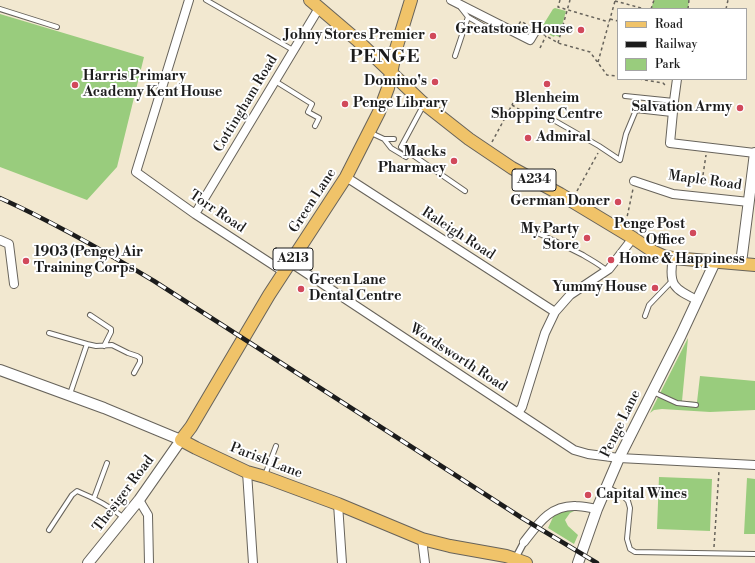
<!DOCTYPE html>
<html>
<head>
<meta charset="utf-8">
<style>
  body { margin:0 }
  #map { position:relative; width:755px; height:563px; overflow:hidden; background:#f2e8d0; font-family:"Libre Bodoni",serif }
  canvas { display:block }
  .legend { position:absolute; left:617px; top:8px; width:130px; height:72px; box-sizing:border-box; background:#fff; border:1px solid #a4a4a4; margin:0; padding:5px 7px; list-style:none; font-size:12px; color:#1c1c1c }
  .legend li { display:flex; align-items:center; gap:8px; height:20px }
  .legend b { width:20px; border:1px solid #a4a4a4 }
</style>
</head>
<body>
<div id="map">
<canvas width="755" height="563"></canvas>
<ul class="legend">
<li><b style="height:5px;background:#f0c369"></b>Road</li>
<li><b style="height:5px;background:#1c1c1c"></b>Railway</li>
<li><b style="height:11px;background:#99cc7d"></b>Park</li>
</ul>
</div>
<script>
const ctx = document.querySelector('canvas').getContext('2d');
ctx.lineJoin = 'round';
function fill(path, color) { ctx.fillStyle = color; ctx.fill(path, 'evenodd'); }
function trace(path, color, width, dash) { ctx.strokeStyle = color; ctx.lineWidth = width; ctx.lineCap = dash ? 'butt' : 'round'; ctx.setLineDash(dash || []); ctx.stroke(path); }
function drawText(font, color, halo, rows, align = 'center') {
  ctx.font = font + ' "Libre Bodoni",serif'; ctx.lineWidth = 4; ctx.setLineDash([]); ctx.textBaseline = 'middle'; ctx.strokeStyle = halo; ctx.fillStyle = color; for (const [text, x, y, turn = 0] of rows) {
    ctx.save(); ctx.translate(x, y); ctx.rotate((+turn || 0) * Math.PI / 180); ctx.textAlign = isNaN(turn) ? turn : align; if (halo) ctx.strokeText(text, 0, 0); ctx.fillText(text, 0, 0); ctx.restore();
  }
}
const green = new Path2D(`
  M 654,0 L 689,0 L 688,9 L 651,9 Z
  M 555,8 L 566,11 L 559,37 L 555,35 L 554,37 L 540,30 L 553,9 Z
  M 0,14 L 144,57 L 117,167 L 87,200 L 0,167 Z
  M 688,338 L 682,401 L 697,402 L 700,376 L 755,381 L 755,410 L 710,412 L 662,409 L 654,410 L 650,413 Z
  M 659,477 L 712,479 L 710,531 L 657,529 Z
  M 747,478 L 755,479 L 755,534 L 744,534 Z
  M 572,508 L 574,511 L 570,513 L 565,520 L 568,526 L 578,535 L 574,544 L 548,528 L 554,515 Z`);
const path = new Path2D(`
  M 560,0 L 558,7 L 609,22
  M 615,1 L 645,9
  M 651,9 L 654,0
  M 688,9 L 689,0
  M 726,9 L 728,0
  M 610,19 L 618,21
  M 519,24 L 521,21 L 529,26
  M 543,34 L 558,43 L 590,52 L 607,75 L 618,76
  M 558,43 L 570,0
  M 540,48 L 546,36
  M 598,62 L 615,1 L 613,0
  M 639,79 L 663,83 L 667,87
  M 512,105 L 524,112 L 530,111
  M 492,142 L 513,103
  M 703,175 L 706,155
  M 577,191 L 598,153
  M 626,222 L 633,189
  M 714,547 L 719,471`);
const service = new Path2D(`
  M 206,0 L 293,50
  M 461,8 L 468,17 L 490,30
  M 0,9 L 57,27
  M 455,56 L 468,17
  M 275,81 L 312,104 L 308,112 L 319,118 L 315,126
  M 625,96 L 674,101
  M 423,106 L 401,147 L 465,191
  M 536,110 L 599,146 L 620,160 L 626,134 L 636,110 L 672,114
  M 369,132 L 384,139 L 391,148 L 406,157
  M 384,139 L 394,139
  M 526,228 C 545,236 564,245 583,255 C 591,260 599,264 606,270
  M 90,315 L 111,329 L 111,332 L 104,346
  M 645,316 L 649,305 L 672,281
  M 49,333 L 87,344
  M 653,392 L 677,403 L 696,405
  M 70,394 L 87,344 L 96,346 L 112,345 L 128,353 L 137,356 L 140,358 L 140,362 L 134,373
  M 265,475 L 276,446
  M 607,487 L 622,495 L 628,501 L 630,508 L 627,539 L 630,549 L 635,552 L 755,554
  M 94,498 L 107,463
  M 49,530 L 72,495 L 77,491 C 94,498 110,506 124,518`);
const pedestrian = new Path2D(`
  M 515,559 L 524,542`);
const minor = new Path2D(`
  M 189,0 L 136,172 L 195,214 L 284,272
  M 451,0 L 530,40 L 536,30
  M 677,79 L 674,101 L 670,143 L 755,153
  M 346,177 L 555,312
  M 634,181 L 673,194 L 749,202
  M 195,214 L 319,8
  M 0,240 L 9,244 L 14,284
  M 673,258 C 668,285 674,289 697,300
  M 291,263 L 574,450 L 588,454 L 619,458 L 755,465
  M 518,413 L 522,407 L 545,333 L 555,312 L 570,295 L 609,269 L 633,238
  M 247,472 L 253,563
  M 139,500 L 148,515 L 149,563
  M 338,504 L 342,563
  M 422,539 L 425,563
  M 524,542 C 538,524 550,505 576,506 C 583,506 590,508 597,509`);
const tertiary = new Path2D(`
  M 741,263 L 755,153
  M 0,370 L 104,408 L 181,440 L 139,500 L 88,563
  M 578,563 L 597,509 L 619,458 L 681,335 L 715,262`);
const primary = new Path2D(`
  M 310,0 L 357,40 L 422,102 L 469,139 L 512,168 L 560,194 L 633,238 L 654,252 L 663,256 L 673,258 L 755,265
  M 411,0 L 396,49 L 388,88 L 379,112 L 346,177 L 269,295 L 191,427 L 181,440 L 196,448 L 247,472 L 265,477 L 338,504 L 422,539 L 450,546 L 506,556 L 515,559 L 526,563`);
const rail = new Path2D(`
  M 0,198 C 53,222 104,251 154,281 L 522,518 L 597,563`);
const markers = [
  [581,30,4,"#d1495b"],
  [433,36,4,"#d1495b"],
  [435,82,4,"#d1495b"],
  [547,84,4,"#d1495b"],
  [75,85,4,"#d1495b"],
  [345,104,4,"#d1495b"],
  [740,108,4,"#d1495b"],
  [528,138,4,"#d1495b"],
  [454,161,4,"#d1495b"],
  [618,202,4,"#d1495b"],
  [693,233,4,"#d1495b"],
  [587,238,4,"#d1495b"],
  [611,260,4,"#d1495b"],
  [26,261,4,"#d1495b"],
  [655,288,4,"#d1495b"],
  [301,289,4,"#d1495b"],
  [588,495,4,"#d1495b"]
];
const shields = [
  [534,180,44],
  [293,259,40]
];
const shieldNames = [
  ["A234",534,180],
  ["A213",293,259]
];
const poiNames = [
  ["Greatstone House",573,30],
  ["Johny Stores Premier",425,36],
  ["Harris Primary",83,77,"left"],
  ["Academy Kent House",83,93,"left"],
  ["Domino's",427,82],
  ["Blenheim",547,99,"center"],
  ["Shopping Centre",547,115,"center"],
  ["Penge Library",353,104,"left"],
  ["Salvation Army",732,108],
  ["Admiral",536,138,"left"],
  ["Macks",446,153],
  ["Pharmacy",446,169],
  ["German Doner",610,202],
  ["Penge Post",685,225],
  ["Office",685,241],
  ["My Party",579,230],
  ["Store",579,246],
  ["1903 (Penge) Air",34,253,"left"],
  ["Training Corps",34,269,"left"],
  ["Home & Happiness",619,260,"left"],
  ["Green Lane",309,281,"left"],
  ["Dental Centre",309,297,"left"],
  ["Yummy House",647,288],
  ["Capital Wines",596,495,"left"]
];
const streetNames = [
  ["Cottingham Road",246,104,-59],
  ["Maple Road",705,181,8],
  ["Green Lane",313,201,-57],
  ["Torr Road",217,212,34],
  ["Raleigh Road",458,234,33],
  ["Wordsworth Road",458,358,33],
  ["Penge Lane",621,424,-64],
  ["Parish Lane",266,461,21],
  ["Thesiger Road",124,494,-53]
];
const districtNames = [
  ["PENGE",385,58]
];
fill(green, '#99cc7d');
trace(service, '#67635b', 6);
trace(pedestrian, '#67635b', 8);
trace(minor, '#67635b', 10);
trace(tertiary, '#67635b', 12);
trace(primary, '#67635b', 14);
trace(path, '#67635b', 1.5, [3, 3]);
trace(service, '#fff', 4);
trace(pedestrian, '#fff', 5.5);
trace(minor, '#fff', 8);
trace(tertiary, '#fff', 10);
trace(primary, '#f0c369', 12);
trace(rail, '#1c1c1c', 4.5);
trace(rail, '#fff', 3, [9]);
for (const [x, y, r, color] of markers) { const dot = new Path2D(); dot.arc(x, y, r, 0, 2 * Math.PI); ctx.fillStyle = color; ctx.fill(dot); trace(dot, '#fff', 1.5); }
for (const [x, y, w] of shields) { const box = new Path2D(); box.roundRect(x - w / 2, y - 11, w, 22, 3); ctx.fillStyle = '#fff'; ctx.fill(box); trace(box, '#1c1c1c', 1); }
drawText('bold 13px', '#1c1c1c', null, shieldNames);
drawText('bold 14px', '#1c1c1c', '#fff', poiNames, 'right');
drawText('14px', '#1c1c1c', '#fff', streetNames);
ctx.letterSpacing = '1px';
drawText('bold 18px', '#1c1c1c', '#fff', districtNames);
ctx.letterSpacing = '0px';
</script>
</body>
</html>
